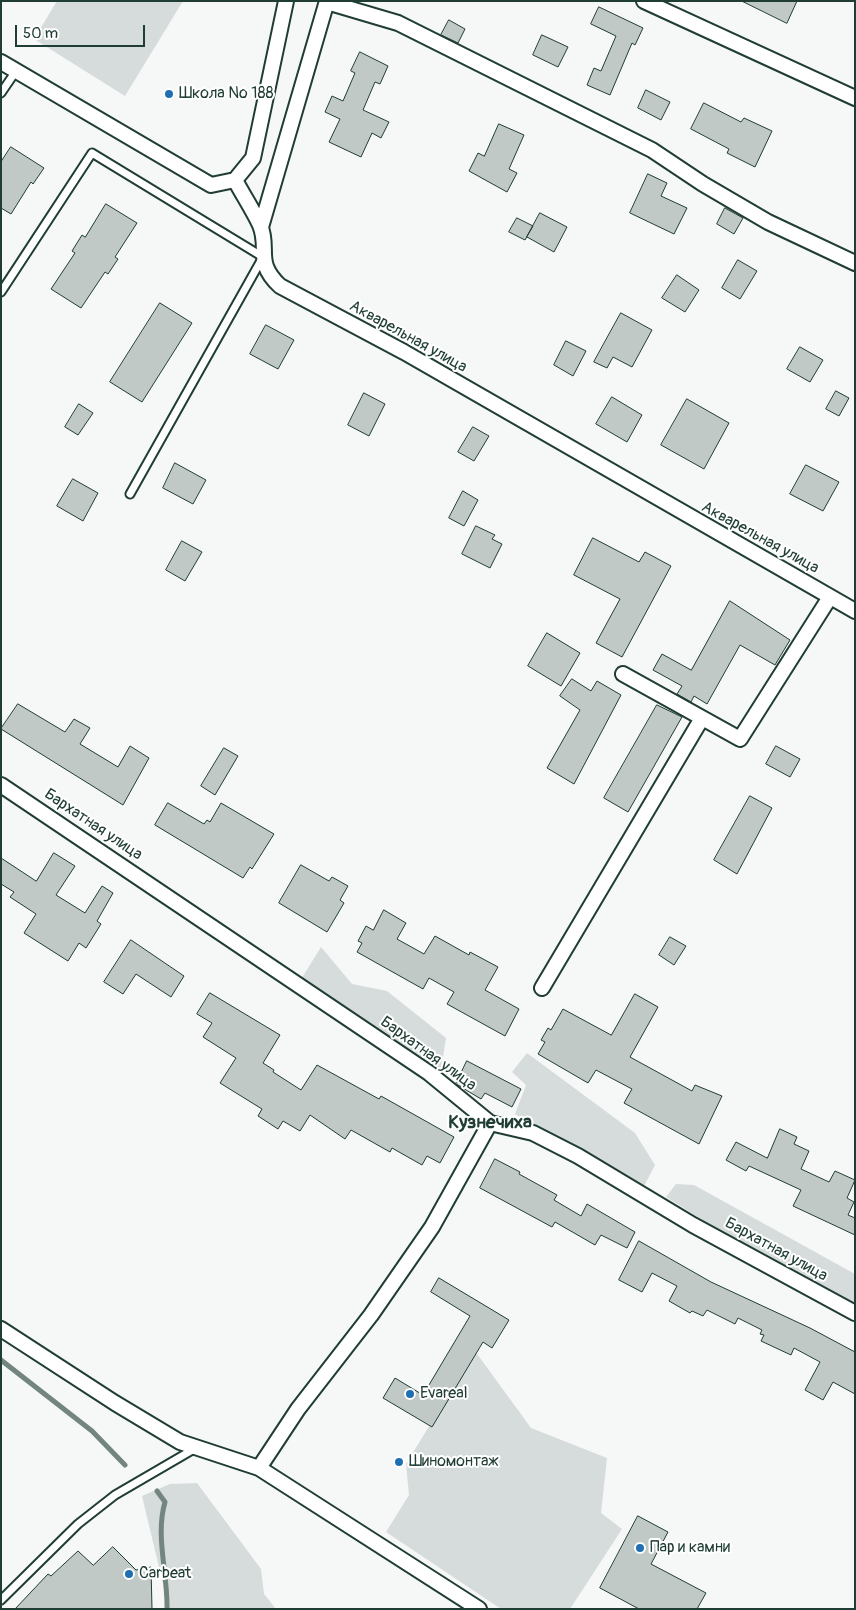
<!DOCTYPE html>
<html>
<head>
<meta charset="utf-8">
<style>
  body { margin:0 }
  #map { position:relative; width:856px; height:1610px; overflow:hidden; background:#f6f7f7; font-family:Pangolin,sans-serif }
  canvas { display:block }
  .frame { position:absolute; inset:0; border:2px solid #1f3d34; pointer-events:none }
  .scale { position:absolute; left:15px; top:25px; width:130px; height:22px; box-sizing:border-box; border:2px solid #1f3d34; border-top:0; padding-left:6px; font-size:15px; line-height:18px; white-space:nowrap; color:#1f3d34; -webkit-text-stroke:4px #fff; paint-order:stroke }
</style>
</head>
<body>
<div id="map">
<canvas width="856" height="1610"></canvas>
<div class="frame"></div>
<div class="scale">50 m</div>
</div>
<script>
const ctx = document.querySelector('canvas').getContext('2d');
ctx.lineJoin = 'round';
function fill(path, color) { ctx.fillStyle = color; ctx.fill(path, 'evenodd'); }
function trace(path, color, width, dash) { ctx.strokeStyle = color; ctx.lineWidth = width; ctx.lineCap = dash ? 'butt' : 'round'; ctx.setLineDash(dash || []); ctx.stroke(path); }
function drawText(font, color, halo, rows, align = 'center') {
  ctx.font = font + ' Pangolin,sans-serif'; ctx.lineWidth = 4; ctx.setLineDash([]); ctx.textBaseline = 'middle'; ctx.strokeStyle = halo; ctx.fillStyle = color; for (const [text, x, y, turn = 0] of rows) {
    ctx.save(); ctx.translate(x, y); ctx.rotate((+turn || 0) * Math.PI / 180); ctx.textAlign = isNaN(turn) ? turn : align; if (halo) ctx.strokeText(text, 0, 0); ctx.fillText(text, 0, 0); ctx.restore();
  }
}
const green = new Path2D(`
  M 57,1 L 183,1 L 125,96 L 34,39 Z
  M 321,947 L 352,984 L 387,991 L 446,1038 L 441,1069 L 300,981 Z
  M 527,1053 L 635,1133 L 655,1165 L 642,1190 L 515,1114 L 526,1085 L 512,1072 Z
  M 676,1184 L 694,1185 L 855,1274 L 855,1308 L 768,1261 L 666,1197 Z
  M 475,1351 L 531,1428 L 607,1458 L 601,1513 L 622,1529 L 570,1609 L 501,1609 L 386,1532 L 409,1495 L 406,1464 Z
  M 197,1483 L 261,1569 L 264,1594 L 276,1609 L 169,1609 L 142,1496 L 170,1484 Z`);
const stream = new Path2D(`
  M 1,1360 L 92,1431 L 125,1465
  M 157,1491 L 165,1502 C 155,1536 168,1574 167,1609`);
const building = new Path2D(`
  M 742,1 L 797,1 L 787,23 Z
  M 599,7 L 643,28 L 635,45 L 632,43 L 610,95 L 587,85 L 594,68 L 601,71 L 616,36 L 591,24 Z
  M 449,20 L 465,29 L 458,43 L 441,35 Z
  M 542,35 L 568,47 L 558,67 L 533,55 Z
  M 360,52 L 388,66 L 380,84 L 375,82 L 363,110 L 389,122 L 381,138 L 372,133 L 361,157 L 329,142 L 340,119 L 325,112 L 332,96 L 343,101 L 355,73 L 351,71 Z
  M 646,90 L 670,102 L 661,120 L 638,108 Z
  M 704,103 L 741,122 L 744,118 L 772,131 L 755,167 L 727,153 L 729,149 L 691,129 Z
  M 499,124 L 524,135 L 509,169 L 517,173 L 507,192 L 469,171 L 478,153 L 484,156 Z
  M 11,147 L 44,168 L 33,184 L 31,182 L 11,214 L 1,208 L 1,162 Z
  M 648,174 L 667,183 L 661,196 L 687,208 L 674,234 L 630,213 Z
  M 106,204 L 137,223 L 115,257 L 118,259 L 108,274 L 105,272 L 81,308 L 51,289 L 75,253 L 72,251 L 82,235 L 85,237 Z
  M 725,208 L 743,218 L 734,234 L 717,224 Z
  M 540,213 L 567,227 L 554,252 L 527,237 Z
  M 517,218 L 533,226 L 525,240 L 509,232 Z
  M 738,260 L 757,271 L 740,299 L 722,288 Z
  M 677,275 L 699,290 L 685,312 L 662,298 Z
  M 160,303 L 192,323 L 142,402 L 110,382 Z
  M 621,313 L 652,330 L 632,367 L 613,357 L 607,368 L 594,362 Z
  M 266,325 L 294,340 L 278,369 L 250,354 Z
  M 566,341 L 586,351 L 573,376 L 554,365 Z
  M 800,347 L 823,360 L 810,382 L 787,369 Z
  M 836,391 L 849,398 L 839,416 L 826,409 Z
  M 364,393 L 385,404 L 369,436 L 348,425 Z
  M 612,397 L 642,415 L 627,442 L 596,424 Z
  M 687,399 L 729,423 L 704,469 L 661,445 Z
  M 79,404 L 93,413 L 78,435 L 65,427 Z
  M 473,427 L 489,436 L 474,461 L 458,452 Z
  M 175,463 L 206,480 L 193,504 L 163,488 Z
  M 806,465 L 839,482 L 823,511 L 790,494 Z
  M 73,479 L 98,493 L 83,521 L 57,506 Z
  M 463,491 L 478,500 L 464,526 L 449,518 Z
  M 476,526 L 495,535 L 492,539 L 502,544 L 490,568 L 462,554 Z
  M 593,538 L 639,562 L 645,552 L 671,566 L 622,657 L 596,643 L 620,599 L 574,575 Z
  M 182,541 L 202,552 L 185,581 L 166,570 Z
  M 730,601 L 790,640 L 775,665 L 740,645 L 707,704 L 694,696 L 691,702 L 677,694 L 682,686 L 653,670 L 662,654 L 691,670 Z
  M 547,633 L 580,653 L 561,686 L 528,666 Z
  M 572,679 L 591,691 L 597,681 L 621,695 L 574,784 L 547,768 L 580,710 L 560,696 Z
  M 18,704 L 65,732 L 74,719 L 90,728 L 80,744 L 118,767 L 130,746 L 149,758 L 123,805 L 1,729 Z
  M 657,705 L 682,717 L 628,812 L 604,798 Z
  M 776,746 L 800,759 L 790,777 L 766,764 Z
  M 224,748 L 238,756 L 215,795 L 201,786 Z
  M 750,796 L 772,808 L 737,874 L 714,860 Z
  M 168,803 L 204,824 L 207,820 L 210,822 L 221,803 L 274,834 L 252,869 L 250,867 L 243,878 L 155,825 Z
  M 54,853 L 75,866 L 56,895 L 85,913 L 102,886 L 113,893 L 97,921 L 101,924 L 86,948 L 79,943 L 68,961 L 24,933 L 36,914 L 10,897 L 14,892 L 1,884 L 1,858 L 36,881 Z
  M 301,865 L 329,881 L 332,877 L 348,886 L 340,900 L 344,903 L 327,932 L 279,903 Z
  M 384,910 L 406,923 L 397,939 L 424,954 L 435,936 L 469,955 L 470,952 L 498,967 L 485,990 L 519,1009 L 505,1036 L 447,1004 L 454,992 L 429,978 L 423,989 L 357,952 L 362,943 L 358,941 L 366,926 L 373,930 Z
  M 670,937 L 686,946 L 674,965 L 659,955 Z
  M 131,940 L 184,976 L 171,997 L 136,974 L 123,994 L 104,982 Z
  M 210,993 L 280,1035 L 263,1063 L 274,1070 L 273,1072 L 301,1090 L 317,1065 L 379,1099 L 381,1096 L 454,1137 L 440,1163 L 427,1156 L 422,1165 L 392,1148 L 390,1152 L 351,1130 L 345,1139 L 310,1115 L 300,1131 L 283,1121 L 278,1129 L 258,1116 L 262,1109 L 220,1083 L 236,1058 L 203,1037 L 212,1023 L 197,1014 Z
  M 635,994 L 658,1007 L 630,1057 L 692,1091 L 695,1085 L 722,1096 L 699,1144 L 624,1103 L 632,1089 L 596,1070 L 588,1083 L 538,1054 L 545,1042 L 541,1040 L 548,1028 L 551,1030 L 563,1009 L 611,1035 Z
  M 467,1061 L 521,1089 L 512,1107 L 485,1093 L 481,1099 L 456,1084 Z
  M 780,1129 L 797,1137 L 794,1144 L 809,1151 L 801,1169 L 829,1182 L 835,1171 L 855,1180 L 847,1198 L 854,1202 L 848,1215 L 855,1218 L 855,1235 L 793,1206 L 801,1190 L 749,1166 L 746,1171 L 726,1160 L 736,1142 L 767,1158 Z
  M 495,1159 L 520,1172 L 519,1174 L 557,1195 L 554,1200 L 581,1216 L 587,1204 L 635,1232 L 627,1248 L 601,1235 L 595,1245 L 555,1222 L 552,1227 L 480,1188 Z
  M 639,1241 L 711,1282 L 810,1328 L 855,1352 L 855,1394 L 833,1382 L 823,1400 L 805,1390 L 820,1362 L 794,1348 L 791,1355 L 761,1341 L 764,1335 L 760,1334 L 762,1330 L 738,1318 L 735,1324 L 707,1310 L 703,1316 L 692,1311 L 690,1313 L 669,1301 L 677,1286 L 652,1273 L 642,1292 L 619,1280 Z
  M 439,1278 L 509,1320 L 492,1348 L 483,1342 L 432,1427 L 383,1398 L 395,1378 L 423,1395 L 470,1316 L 431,1292 Z
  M 638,1516 L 668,1532 L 651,1564 L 706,1593 L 697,1609 L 639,1609 L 600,1588 Z
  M 113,1547 L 136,1570 L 151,1567 L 152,1609 L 15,1609 L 48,1574 L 51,1576 L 78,1551 L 93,1565 Z`);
const lane = new Path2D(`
  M 1,93 L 16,71
  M 1,292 L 92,153 L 263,257 L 130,494
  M 1,1600 L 78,1524 L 115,1495 L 194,1449`);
const street = new Path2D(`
  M 644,1 L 855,98
  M 327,2 L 398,23 L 652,150 L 703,184 L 768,222 L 855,263
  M 1,62 L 211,185 L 235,180
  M 235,180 C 243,195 253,210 260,225 C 270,249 254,262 280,286 L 404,352 L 855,611
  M 235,180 L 253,158 L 286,1
  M 261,227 L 327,1
  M 623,674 L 740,739 L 830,597
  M 1,785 L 429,1073 L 490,1123 L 533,1133 L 578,1156 L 693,1225 L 855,1313
  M 542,988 L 702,718
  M 1,1329 L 115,1403 L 180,1442 L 259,1468 L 479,1609
  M 259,1468 L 298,1409 L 371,1315 L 432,1227 L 490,1123`);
const markers = [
  [169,94,5,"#1f6fb2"],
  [410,1394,5,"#1f6fb2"],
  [399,1462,5,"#1f6fb2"],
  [640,1548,5,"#1f6fb2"],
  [129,1574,5,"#1f6fb2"]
];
const poiNames = [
  ["Школа № 188",179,94],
  ["Evareal",420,1394],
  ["Шиномонтаж",409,1462],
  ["Пар и камни",650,1548],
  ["Carbeat",139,1574]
];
const streetNames = [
  ["Акварельная улица",408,337,29],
  ["Акварельная улица",760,538,29],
  ["Бархатная улица",93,825,34],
  ["Бархатная улица",428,1054,36],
  ["Бархатная улица",776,1250,29]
];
const quarterNames = [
  ["Кузнечиха",490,1123]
];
fill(green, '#d6dcdb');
trace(stream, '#72857f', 5);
fill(building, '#c0c9c6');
trace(building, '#1f3d34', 1);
trace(lane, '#1f3d34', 11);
trace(street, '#1f3d34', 18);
trace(lane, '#fff', 7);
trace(street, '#fff', 14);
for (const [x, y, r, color] of markers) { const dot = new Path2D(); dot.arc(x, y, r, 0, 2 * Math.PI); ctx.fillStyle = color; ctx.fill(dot); trace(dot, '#fff', 2); }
drawText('16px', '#1f3d34', '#fff', poiNames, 'left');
drawText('16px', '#1f3d34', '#fff', streetNames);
drawText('bold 19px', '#1f3d34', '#fff', quarterNames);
</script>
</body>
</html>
